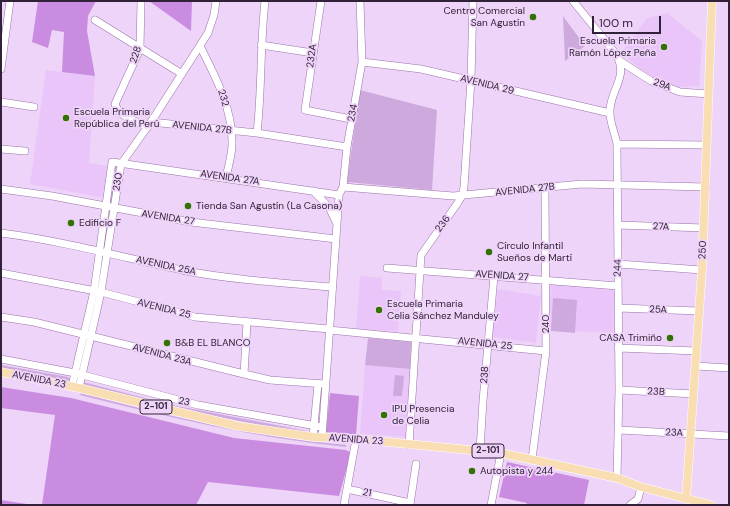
<!DOCTYPE html>
<html>
<head>
<meta charset="utf-8">
<style>
  body { margin:0 }
  #map { position:relative; width:730px; height:506px; overflow:hidden; background:#eed4f8; font-family:"DM Sans",sans-serif }
  canvas { display:block }
  .frame { position:absolute; inset:0; border:2px solid #322239; pointer-events:none }
  .scale { position:absolute; left:592px; top:16px; width:69px; height:18px; box-sizing:border-box; border:2px solid #322239; border-top:0; padding-left:5px; font-size:12px; line-height:14px; white-space:nowrap; color:#322239; -webkit-text-stroke:3px #eed4f8; paint-order:stroke }
</style>
</head>
<body>
<div id="map">
<canvas width="730" height="506"></canvas>
<div class="frame"></div>
<div class="scale">100 m</div>
</div>
<script>
const ctx = document.querySelector('canvas').getContext('2d');
ctx.lineJoin = 'round';
function fill(path, color) { ctx.fillStyle = color; ctx.fill(path, 'evenodd'); }
function trace(path, color, width, dash) { ctx.strokeStyle = color; ctx.lineWidth = width; ctx.lineCap = dash ? 'butt' : 'round'; ctx.setLineDash(dash || []); ctx.stroke(path); }
function drawText(font, color, halo, rows, align = 'center') {
  ctx.font = font + ' "DM Sans",sans-serif'; ctx.lineWidth = 3.5; ctx.setLineDash([]); ctx.textBaseline = 'middle'; ctx.strokeStyle = halo; ctx.fillStyle = color; for (const [text, x, y, turn = 0] of rows) {
    ctx.save(); ctx.translate(x, y); ctx.rotate((+turn || 0) * Math.PI / 180); ctx.textAlign = isNaN(turn) ? turn : align; if (halo) ctx.strokeText(text, 0, 0); ctx.fillText(text, 0, 0); ctx.restore();
  }
}
const built = new Path2D(`
  M 667,13 L 702,41 L 699,86 L 678,87 L 656,79 L 640,69 L 621,53 L 647,18 Z
  M 46,70 L 95,76 L 89,163 L 108,166 L 104,198 L 30,184 Z
  M 360,276 L 382,278 L 382,290 L 401,291 L 398,332 L 356,329 Z
  M 551,283 L 612,290 L 614,292 L 613,333 L 550,330 Z
  M 498,289 L 541,296 L 536,343 L 492,337 Z
  M 365,365 L 410,369 L 406,437 L 360,434 Z`);
const green = new Path2D(`
  M 563,16 L 585,46 L 565,61 Z
  M 360,90 L 437,110 L 432,190 L 347,182 Z
  M 116,166 L 117,167 L 112,206 L 109,205 L 115,167 Z
  M 553,298 L 577,300 L 575,333 L 551,331 Z
  M 368,338 L 411,342 L 410,369 L 365,365 Z
  M 1,365 L 68,377 L 70,381 L 1,368 Z
  M 395,375 L 404,376 L 402,396 L 393,396 Z
  M 83,382 L 172,405 L 307,431 L 307,434 L 172,408 L 83,385 Z
  M 81,393 C 168,416 256,437 346,445 L 346,447 C 256,438 168,417 80,395 Z`);
const forest = new Path2D(`
  M 38,1 L 96,1 L 88,16 L 87,31 L 95,76 L 62,72 L 64,32 L 52,30 L 48,48 L 32,42 Z
  M 149,1 L 192,1 L 191,31 Z
  M 1,387 L 71,398 L 234,438 L 346,450 L 351,453 L 339,496 L 208,482 L 196,505 L 42,505 L 55,415 L 1,408 Z
  M 330,393 L 359,396 L 356,435 L 326,432 Z
  M 507,462 L 589,480 L 584,505 L 526,505 L 527,503 L 499,497 Z
  M 1,500 L 33,505 L 1,505 Z`);
const minor = new Path2D(`
  M 141,1 L 140,49 L 115,104 C 119,117 136,121 148,127
  M 321,1 L 305,110 L 351,119
  M 573,1 L 616,54 C 629,77 611,88 610,110 C 609,121 615,133 617,144 L 619,390 L 617,478
  M 95,20 L 182,74
  M 261,45 L 313,53
  M 200,46 C 215,76 233,109 232,144 C 232,155 228,167 226,178
  M 620,61 L 651,81 L 680,92 L 709,94
  M 362,62 L 421,69 L 610,113
  M 1,69 L 10,1
  M 1,102 L 34,107
  M 151,122 L 257,133 L 347,147
  M 257,133 C 262,89 260,45 265,1
  M 617,144 L 707,145
  M 1,149 L 25,151
  M 343,187 L 453,196 L 582,184 L 706,187
  M 1,189 L 52,196 L 191,222 L 336,239
  M 313,191 L 329,207 L 337,224
  M 618,225 L 704,228
  M 1,233 C 64,241 125,258 186,271 C 235,280 283,283 332,287
  M 618,264 L 702,270
  M 387,268 L 618,286
  M 1,273 L 101,292 L 195,317 L 329,329
  M 618,308 L 699,311
  M 1,317 L 34,322 L 244,374 L 270,380 L 324,384
  M 329,330 L 546,351
  M 618,348 L 697,351
  M 1,359 L 75,373 L 198,405 L 322,427
  M 696,366 L 729,368
  M 244,374 L 247,323
  M 72,386 L 94,291 L 112,162 L 339,195
  M 79,388 L 101,292 L 121,164 L 151,122 L 208,33 L 214,15 L 216,1
  M 619,390 L 694,394
  M 619,430 L 729,436
  M 313,437 L 318,384
  M 322,438 L 339,195 L 343,187 L 347,147 L 362,62 L 360,1
  M 409,445 L 421,255 L 457,204 L 462,196 L 464,187 L 471,80 L 473,1
  M 480,450 L 483,401 L 494,276
  M 532,459 L 546,351 L 545,189
  M 347,489 L 410,503
  M 344,505 L 356,439
  M 410,505 L 416,464
  M 491,505 L 501,453
  M 630,505 L 638,499 L 641,487`);
const major = new Path2D(`
  M 1,372 L 79,388 L 237,426 L 313,437 L 356,439 L 501,453 L 617,478 L 641,487 L 711,505
  M 686,499 L 702,270 L 712,1`);
const markers = [
  [533,17,4,"#347104"],
  [664,47,4,"#347104"],
  [66,118,4,"#347104"],
  [188,206,4,"#347104"],
  [71,223,4,"#347104"],
  [489,252,4,"#347104"],
  [379,310,4,"#347104"],
  [670,338,4,"#347104"],
  [167,343,4,"#347104"],
  [384,415,4,"#347104"],
  [472,471,4,"#347104"]
];
const shields = [
  [156,407,32],
  [488,451,32]
];
const shieldNames = [
  ["2-101",156,407],
  ["2-101",488,451]
];
const poiNames = [
  ["Centro Comercial",525,11,"right"],
  ["San Agustín",525,23,"right"],
  ["Escuela Primaria",656,41,"right"],
  ["Ramón López Peña",656,53,"right"],
  ["Escuela Primaria",74,112],
  ["República del Perú",74,124],
  ["Tienda San Agustín (La Casona)",196,206],
  ["Edificio F",79,223],
  ["Círculo Infantil",497,246],
  ["Sueños de Martí",497,258],
  ["Escuela Primaria",387,304],
  ["Celia Sánchez Manduley",387,316],
  ["CASA Trimiño",662,338,"right"],
  ["B&B EL BLANCO",175,343],
  ["IPU Presencia",392,409],
  ["de Celia",392,421],
  ["Autopista y 244",480,471]
];
const streetNames = [
  ["228",136,55,-71],
  ["232A",312,56,-82],
  ["AVENIDA 29",487,85,14],
  ["29A",662,85,21],
  ["232",223,98,73],
  ["234",353,113,-80],
  ["AVENIDA 27B",202,128,6],
  ["AVENIDA 27A",230,178,8],
  ["230",118,182,-81],
  ["AVENIDA 27B",525,190,-6],
  ["AVENIDA 27",168,218,9],
  ["236",443,224,-54],
  ["27A",661,227,2],
  ["250",703,250,-88],
  ["AVENIDA 25A",166,266,12],
  ["244",618,268,-89],
  ["AVENIDA 27",502,276,4],
  ["AVENIDA 25",164,309,14],
  ["25A",658,310,2],
  ["240",546,324,-90],
  ["AVENIDA 25",485,344,6],
  ["AVENIDA 23A",162,355,15],
  ["238",485,375,-86],
  ["AVENIDA 23",39,380,11],
  ["23B",656,392,3],
  ["23",184,402,13],
  ["23A",674,433,3],
  ["AVENIDA 23",356,440,4],
  ["21",367,493,12]
];
fill(built, '#eac5f9');
fill(green, '#cea9dd');
fill(forest, '#c98ce0');
trace(minor, '#9a73a9', 8);
trace(major, '#fff', 9);
trace(minor, '#fff', 7);
trace(major, '#f9ddb3', 8);
for (const [x, y, r, color] of markers) { const dot = new Path2D(); dot.arc(x, y, r, 0, 2 * Math.PI); ctx.fillStyle = color; ctx.fill(dot); trace(dot, '#eed4f8', 1.5); }
for (const [x, y, w] of shields) { const box = new Path2D(); box.roundRect(x - w / 2, y - 7, w, 14, 3); ctx.fillStyle = '#eed4f8'; ctx.fill(box); trace(box, '#322239', 1); }
drawText('bold 9px', '#322239', null, shieldNames);
drawText('10px', '#322239', '#eed4f8', poiNames, 'left');
drawText('10px', '#322239', '#eed4f8', streetNames);
</script>
</body>
</html>
